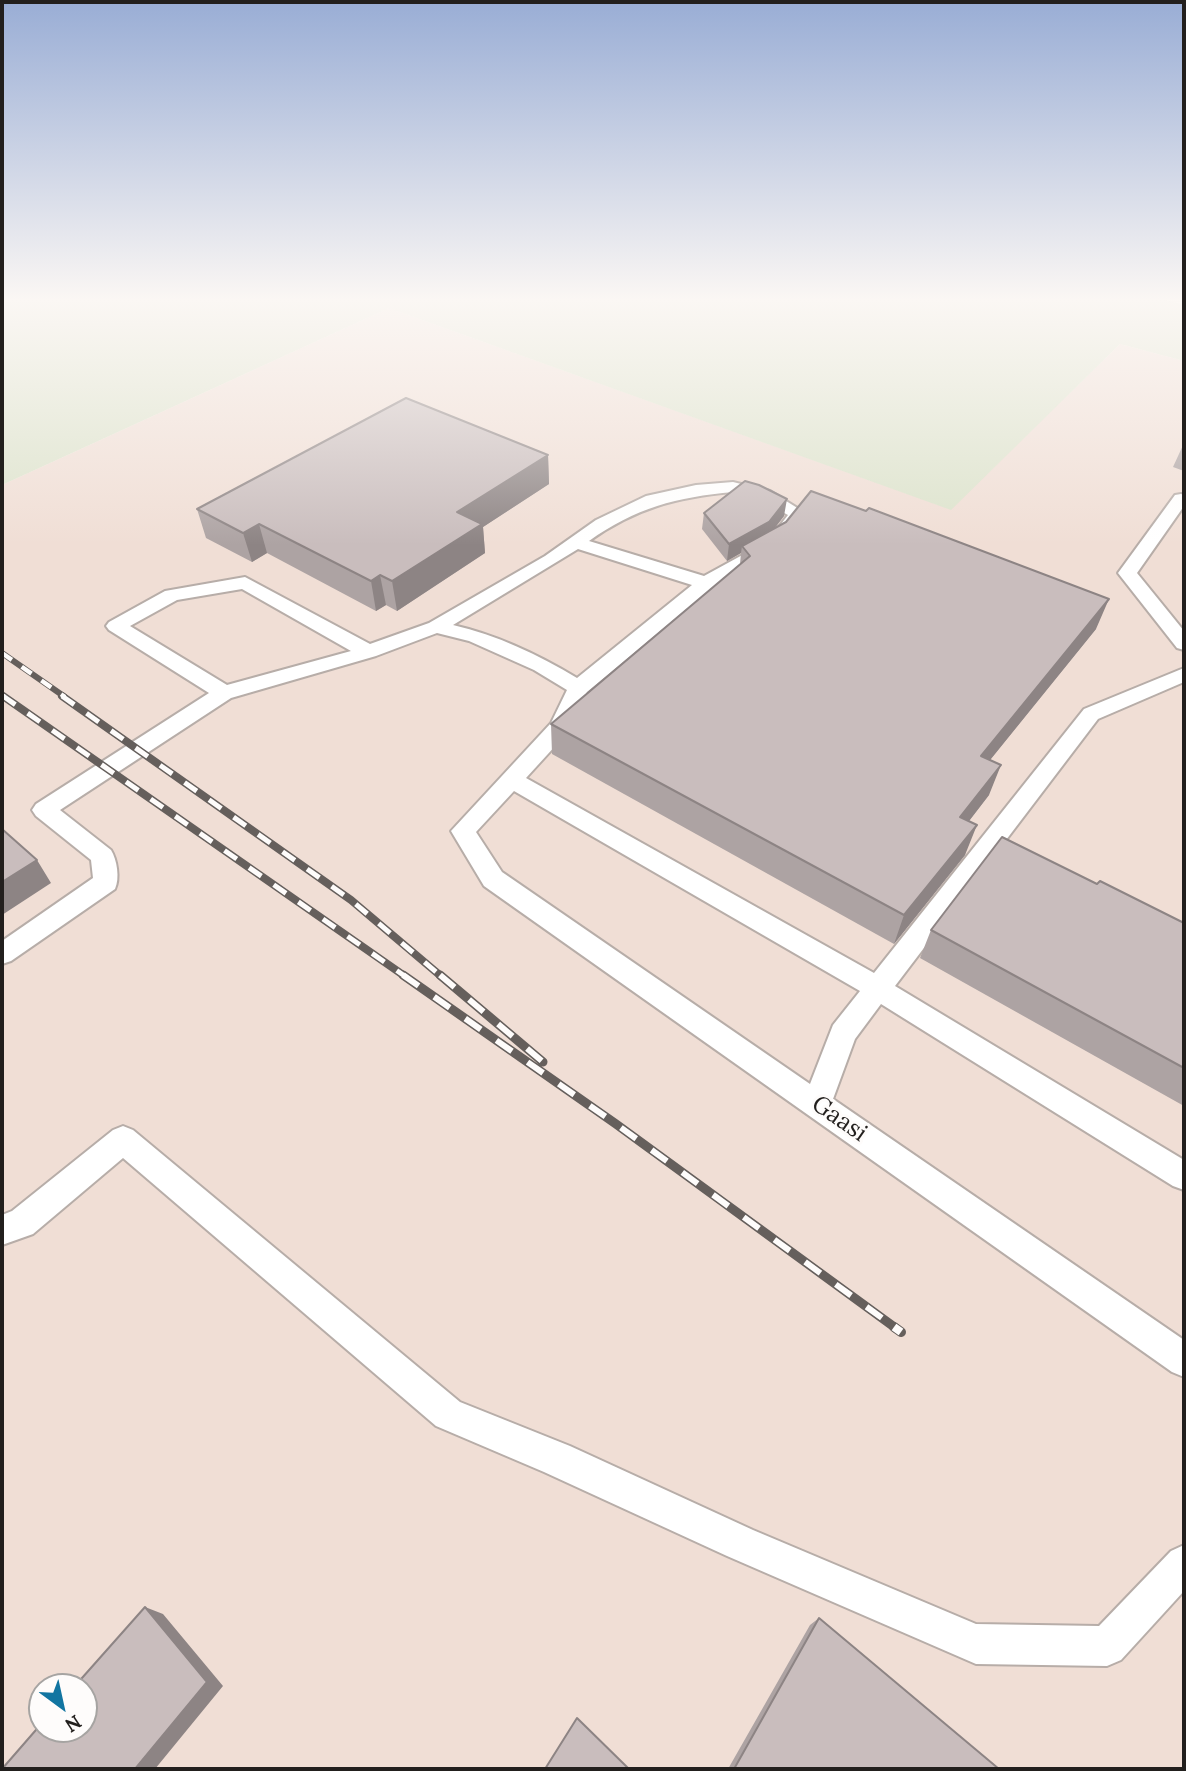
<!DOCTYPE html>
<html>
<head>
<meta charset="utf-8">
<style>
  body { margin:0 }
  #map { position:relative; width:1186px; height:1771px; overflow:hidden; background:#f7ede7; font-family:Lora,serif }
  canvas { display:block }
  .frame { position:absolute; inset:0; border:4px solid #221f1d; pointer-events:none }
  .north { position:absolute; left:28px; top:1673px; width:70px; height:70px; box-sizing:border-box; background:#fefcfb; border:2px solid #a6a4a2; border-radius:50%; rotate:147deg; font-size:19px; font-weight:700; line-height:28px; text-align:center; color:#221f1d }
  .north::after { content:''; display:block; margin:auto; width:24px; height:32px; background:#1275a1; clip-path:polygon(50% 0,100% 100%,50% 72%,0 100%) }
</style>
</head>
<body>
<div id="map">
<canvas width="1186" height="1771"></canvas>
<div class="frame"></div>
<div class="north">N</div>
</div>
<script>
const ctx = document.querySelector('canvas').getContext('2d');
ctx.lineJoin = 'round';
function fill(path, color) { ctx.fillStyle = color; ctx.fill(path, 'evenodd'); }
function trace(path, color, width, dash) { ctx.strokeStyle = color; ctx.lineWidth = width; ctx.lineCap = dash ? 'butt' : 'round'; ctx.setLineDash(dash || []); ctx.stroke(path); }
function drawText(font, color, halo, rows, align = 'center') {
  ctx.font = font + ' Lora,serif'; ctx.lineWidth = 6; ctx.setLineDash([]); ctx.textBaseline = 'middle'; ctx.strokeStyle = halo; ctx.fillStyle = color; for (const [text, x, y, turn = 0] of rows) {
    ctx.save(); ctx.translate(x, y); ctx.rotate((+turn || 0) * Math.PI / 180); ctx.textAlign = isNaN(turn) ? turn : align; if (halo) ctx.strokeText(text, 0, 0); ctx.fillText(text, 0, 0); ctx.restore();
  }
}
const built = new Path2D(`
  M 389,308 L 950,509 L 1120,344 L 1184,361 L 1184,1769 L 2,1769 L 2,485 ZM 42,1687 L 84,1687 L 84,1729 L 42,1729 Z`);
const green = new Path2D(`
  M 2,298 L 245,298 L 267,300 L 294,298 L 1157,298 L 1184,305 L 1184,361 L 1120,344 L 951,510 L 389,308 L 2,485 Z`);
const lane = new Path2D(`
  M 733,482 L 770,491 L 807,514 L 780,549 L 713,587 L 587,692 L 568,732 L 526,778 L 874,973 L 1084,709 L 1184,668 L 1184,682 L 1098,719 L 895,986 L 1184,1160 L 1184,1190 L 1173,1186 L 881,1004 L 855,1039 L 833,1099 L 1184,1340 L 1184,1377 L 1172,1372 L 484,886 L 451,831 L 551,723 L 567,690 L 534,670 L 469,641 L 437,633 L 376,656 L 231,698 L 60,810 L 111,850 C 117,860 120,878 115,889 L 11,961 L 2,964 L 2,941 L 93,878 L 91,860 L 36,816 L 32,810 L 36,804 L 209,693 L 109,630 L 106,626 L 109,622 L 165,591 L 245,577 L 370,644 L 429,623 L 545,556 L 596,520 L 646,496 L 696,485 ZM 733,492 L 758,499 L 788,515 L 768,541 L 704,576 L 589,541 C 635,508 677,497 733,492 ZM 578,549 L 692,585 L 577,678 C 539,655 497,635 453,625 ZM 242,589 L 351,651 L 227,685 L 130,626 L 177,600 ZM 514,791 L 860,991 L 833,1025 L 810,1084 L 502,872 L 476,832 Z
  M 1181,494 L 1184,495 L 1184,506 L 1137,573 L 1184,631 L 1184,650 L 1177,648 L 1118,573 L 1175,495 Z
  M 123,1126 L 133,1130 L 460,1402 L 570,1446 L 753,1530 L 976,1624 L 1099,1626 L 1171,1551 L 1184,1545 L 1184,1591 L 1121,1660 L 1107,1666 L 976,1664 L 727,1556 L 544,1472 L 436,1426 L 123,1158 L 33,1234 L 2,1245 L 2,1215 L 12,1211 L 113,1130 Z`);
const railFar3 = new Path2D(`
  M 2,653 L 65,697
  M 2,695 L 5,697`);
const railFar2 = new Path2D(`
  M 3,696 L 406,977
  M 62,696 L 351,900 L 442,977`);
const railFar1 = new Path2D(`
  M 403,975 L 616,1124 L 897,1329
  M 440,975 L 543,1062`);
const rail = new Path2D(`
  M 894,1327 L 901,1332`);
const wall = new Path2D(`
  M 1184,443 L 1184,471 L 1173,467 Z
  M 548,455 L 549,484 L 483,527 L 485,553 L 397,611 L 386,605 L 376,611 L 267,553 L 252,562 L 206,538 L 197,509 Z
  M 704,513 L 784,516 L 775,528 L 1096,629 L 990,760 L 989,795 L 969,821 L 965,855 L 894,944 L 552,754 L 551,724 L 740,564 L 741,553 L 727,561 L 702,529 Z
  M 1097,884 L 1184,923 L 1184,1106 L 920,958 L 931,930 Z
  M 819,1618 L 999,1769 L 728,1769 L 810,1625 Z`);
const shadedWall = new Path2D(`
  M 548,455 L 549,484 L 483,527 L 485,553 L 397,611 L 392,581 L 457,512 Z
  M 787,499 L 784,516 L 766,539 L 742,546 L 741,553 L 727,561 L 729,544 Z
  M 259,524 L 267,553 L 252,562 L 243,533 Z
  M 380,575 L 386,605 L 376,611 L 371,581 Z
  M 1109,599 L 1096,629 L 969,786 L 981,756 Z
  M 1001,765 L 989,795 L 949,847 L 960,817 Z
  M 977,825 L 965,855 L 894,944 L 904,915 Z
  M 37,860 L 51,883 L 2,915 L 2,882 Z
  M 145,1607 L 163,1614 L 223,1686 L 155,1769 L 135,1769 Z`);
const building = new Path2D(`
  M 406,398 L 548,455 L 457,512 L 482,524 L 392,581 L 380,575 L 371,581 L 259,524 L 243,533 L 197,509 Z
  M 745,481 L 759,485 L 787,499 L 769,522 L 729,544 L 704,513 Z
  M 811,491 L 866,511 L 869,508 L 1109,599 L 981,756 L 1001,765 L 960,817 L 977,825 L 904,915 L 551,724 L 750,556 L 742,546 L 786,522 Z
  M 2,829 L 37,860 L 2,882 Z
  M 1002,837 L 1097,884 L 1100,881 L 1184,923 L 1184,1068 L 931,930 Z
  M 145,1607 L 207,1682 L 135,1769 L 2,1769 L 42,1723 L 42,1729 L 84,1729 L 84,1687 L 74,1687 Z
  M 819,1618 L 999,1769 L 734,1769 Z
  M 577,1718 L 629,1769 L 545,1769 Z`);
const streetNames = [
  ["Gaasi",839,1119,35]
];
fill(built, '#f0ded5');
fill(green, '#dce3cc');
trace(lane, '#b7ada8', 4);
fill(lane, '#fff');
trace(railFar3, '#655f5c', 6);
trace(railFar2, '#655f5c', 8);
trace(railFar1, '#655f5c', 9);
trace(rail, '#655f5c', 10);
trace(railFar3, '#fefcfb', 4.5, [12]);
trace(railFar2, '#fefcfb', 5, [15]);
trace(railFar1, '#fefcfb', 6, [19]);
trace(rail, '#fefcfb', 8, [24]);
fill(wall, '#ada3a3');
fill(shadedWall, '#8d8484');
fill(building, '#c9bdbd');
trace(building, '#8d8484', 2);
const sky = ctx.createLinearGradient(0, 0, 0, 545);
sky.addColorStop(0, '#99add5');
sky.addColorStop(0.55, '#fbf7f4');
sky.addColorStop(1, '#fbf7f400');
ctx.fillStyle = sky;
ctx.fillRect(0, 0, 1186, 545);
drawText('24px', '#221f1d', '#fefcfb', streetNames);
</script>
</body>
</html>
